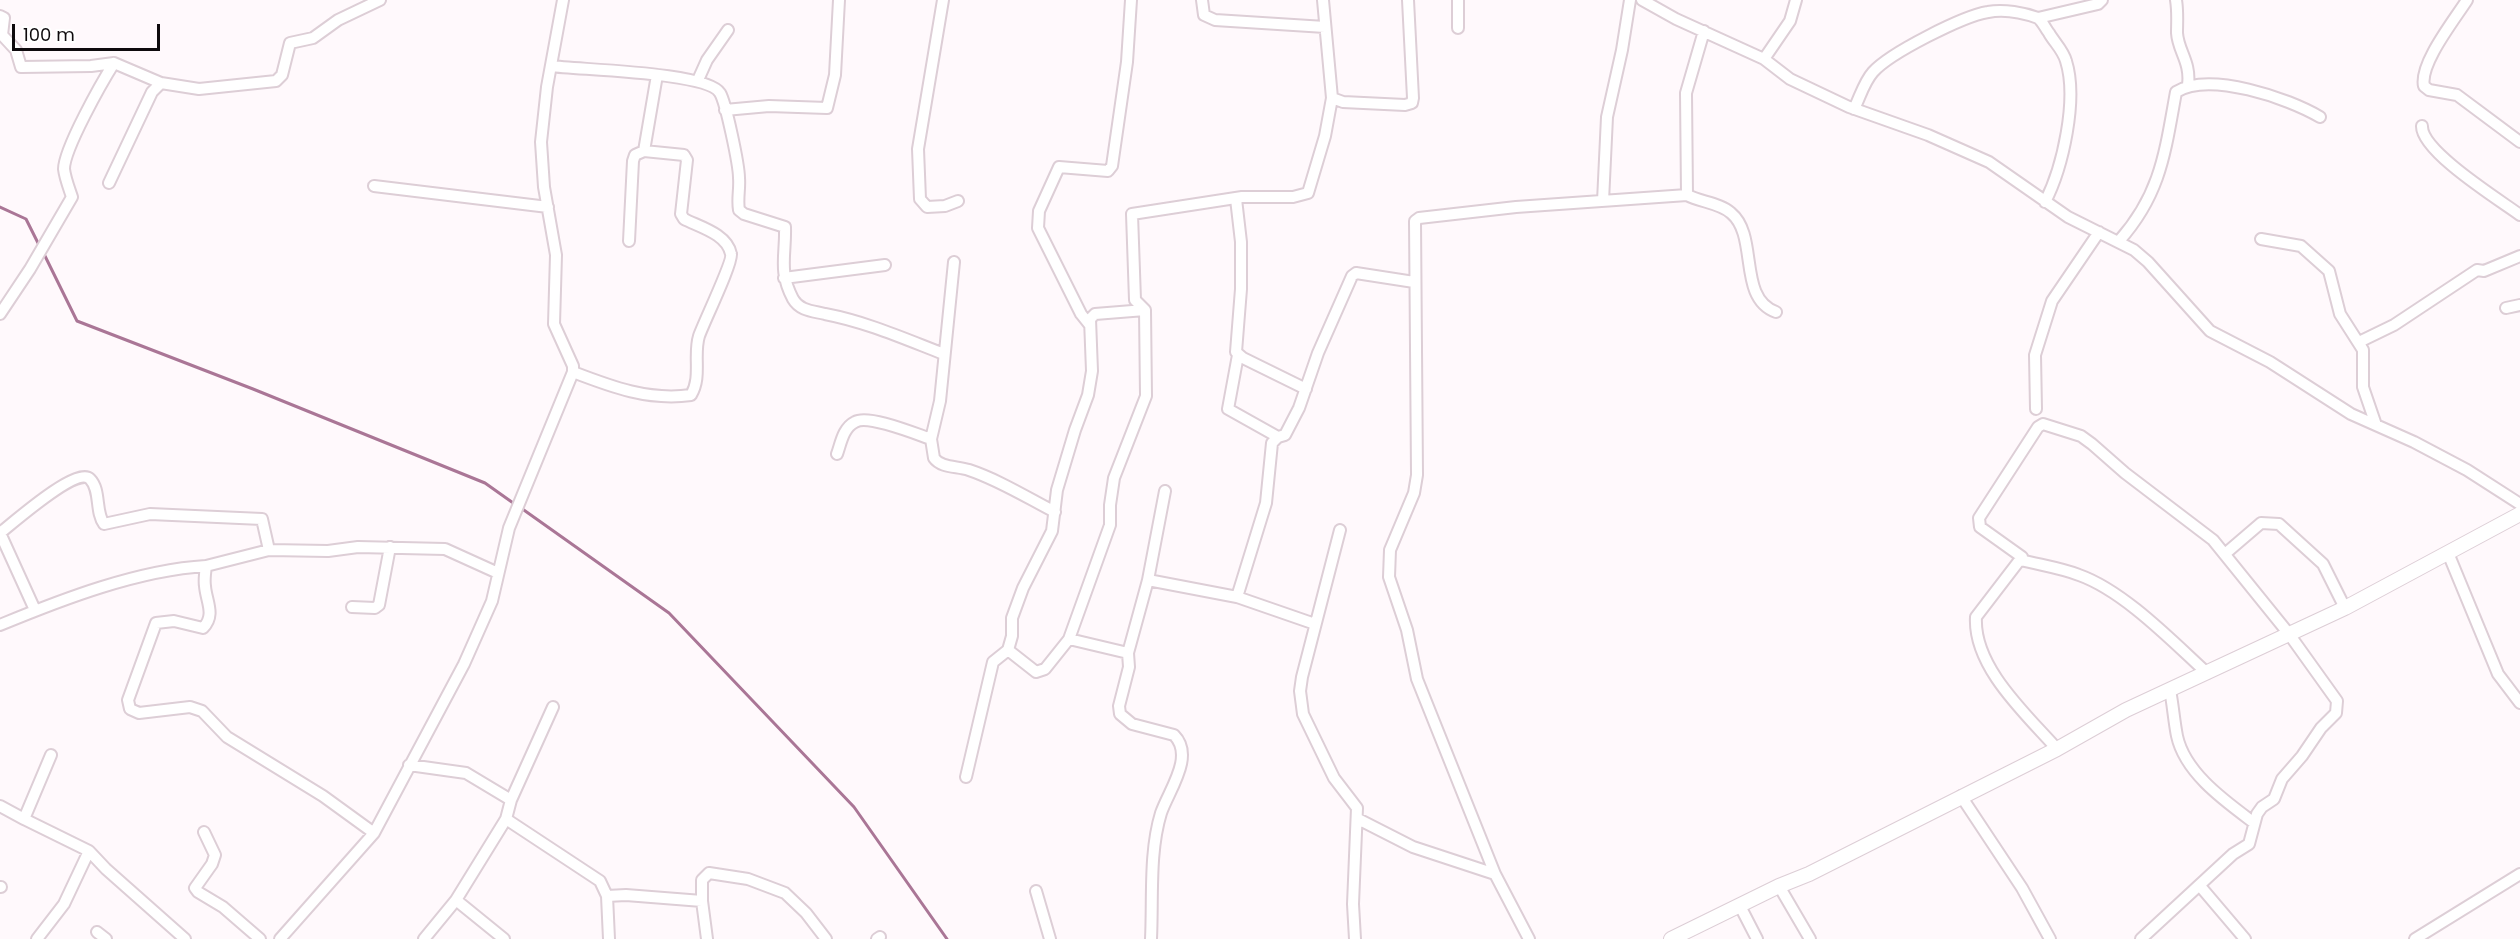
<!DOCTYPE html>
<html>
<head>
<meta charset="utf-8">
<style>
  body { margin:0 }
  #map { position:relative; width:2520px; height:939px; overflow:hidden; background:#fff9fc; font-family:Poppins,sans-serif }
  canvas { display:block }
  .scale { position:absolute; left:12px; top:24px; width:148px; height:27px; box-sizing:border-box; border:3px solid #0e0a0d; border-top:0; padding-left:8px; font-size:18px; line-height:21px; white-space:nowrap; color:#0e0a0d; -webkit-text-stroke:4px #fff; paint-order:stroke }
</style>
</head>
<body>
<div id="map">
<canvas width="2520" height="939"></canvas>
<div class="scale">100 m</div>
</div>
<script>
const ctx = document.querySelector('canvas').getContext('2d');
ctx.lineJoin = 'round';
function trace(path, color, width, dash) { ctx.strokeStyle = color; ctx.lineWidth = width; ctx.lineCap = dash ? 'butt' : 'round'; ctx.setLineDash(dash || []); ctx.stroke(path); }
const stream = new Path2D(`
  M 0,207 L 26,219 L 39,245
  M 44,254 L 77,321 L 253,389 L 485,483 L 516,505
  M 521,508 L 669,613 L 854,807 L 947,939`);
const minor = new Path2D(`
  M 943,0 L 918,149 L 920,199 L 927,207 L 945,206 L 958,201
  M 1202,0 L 1204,15 L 1215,20 L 1325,27
  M 1323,0 L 1332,98 L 1343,102 L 1405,105 L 1412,103 L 1413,98 L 1408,0
  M 1458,0 L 1458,28
  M 1642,0 L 1676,19 L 1764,59 L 1790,79 L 1849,107 L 1928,135 L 1989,162 L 2068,217 L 2134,250 L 2148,262 L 2210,331 L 2270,362 L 2351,414 L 2414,442 L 2467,470 L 2520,504
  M 2176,0 C 2178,12 2177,22 2177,33 C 2178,51 2191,62 2188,85
  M 2467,0 C 2455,19 2419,64 2424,86 L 2429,90 L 2457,95 L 2520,142
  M 0,16 L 4,18 L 2,35 L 16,50 L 21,67 L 91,66 L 114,63
  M 2038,18 L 2098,4 L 2102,0
  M 1704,31 L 1686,93 L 1687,195 C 1700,202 1720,203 1731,213 C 1759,236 1737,298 1776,312
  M 1764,59 L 1790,21 L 1796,0
  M 551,66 C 580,70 708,72 720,93 C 726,103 739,165 739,178 C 740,189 737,199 739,210 L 744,214 L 785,227 C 786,255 778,271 793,299 C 800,311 813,311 825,314 C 867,322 905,339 944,354
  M 698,80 L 707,60 L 728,30
  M 1854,109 C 1860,97 1864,82 1873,72 C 1890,53 1963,16 1988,12 C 2004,9 2024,13 2038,18 C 2043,22 2045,28 2049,33 C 2054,42 2063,50 2066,61 C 2078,99 2063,167 2045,202
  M 725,110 L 769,106 L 827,108 L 835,75 L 839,0
  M 2422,126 C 2421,151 2498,199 2520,215
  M 109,183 L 152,92 L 161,83 L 199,89 L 276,81 L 282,75 L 290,43 L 313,38 L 338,20 L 380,0
  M 374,186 L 548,207
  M 1236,199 L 1241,242 L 1241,289 L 1236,352 L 1243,358 L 1306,389
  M 1603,201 L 1607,117 L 1622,50 L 1630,0
  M 2261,239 L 2301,246 L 2329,271 L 2340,314 L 2363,350 L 2363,387 L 2376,425
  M 629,241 L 633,161 L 635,155 L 644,151
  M 2119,241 C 2161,194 2165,152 2176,92 C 2209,71 2288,98 2320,117
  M 954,262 L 940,401 L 931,439 L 934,458 C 941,468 957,466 969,470 C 999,480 1026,497 1055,512
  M 784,278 L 885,265
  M 2506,308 L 2520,305
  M 1145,310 L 1095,314 L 1090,319 L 1092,371 L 1088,395 L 1075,430 L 1057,490 L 1052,531 L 1023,588 L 1012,618 L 1012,636 L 1008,650 L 1036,672 L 1045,669 L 1069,639 L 1110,525 L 1110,505 L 1114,478 L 1146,396 L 1145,310 L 1135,300 L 1132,214 L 1242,197 L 1293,197 L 1308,193 L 1325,136 L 1332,98
  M 0,314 L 30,269 L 72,197 C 69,188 65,178 64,169 C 64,149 102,82 114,63 L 161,83
  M 1089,324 L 1081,314 L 1038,228 L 1039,211 L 1059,167 L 1108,171 L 1112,166 L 1127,62 L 1131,0
  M 2359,342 L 2394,325 L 2477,270 L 2484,271 L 2520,256
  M 1238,355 L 1228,409 L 1278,437 L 1285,435 L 1299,408 L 1318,353 L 1352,276 L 1356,273 L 1414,282
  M 573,372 C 612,387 649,401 691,395 C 702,377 693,355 699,336 C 704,322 733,262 731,254 C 727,234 700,227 684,219 L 681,214 L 687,160 L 684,155 L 644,151 L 657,75
  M 2036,409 L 2035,355 L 2052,301 L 2099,232
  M 837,454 C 841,443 843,428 855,422 C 868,414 916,434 931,439
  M 1340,530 L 1302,677 L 1300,691 L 1303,714 L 1334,778 L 1357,808 L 1353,904 L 1355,939
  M 269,550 L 206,566 C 205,573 204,580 205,586 C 206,601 216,615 203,628 L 174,621 L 156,623 L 128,700 L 130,709 L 139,713 L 190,707 L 202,711 L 227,737 L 323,796 L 374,833
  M 2226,553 L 2261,523 L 2279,524 L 2323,564 L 2345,608
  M 2448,553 L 2498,674 L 2520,703
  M 2022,557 L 1980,527 L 1979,518 L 2038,427 L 2043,424 L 2081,436 L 2092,444 L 2125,473 L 2213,540 L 2289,634 L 2337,701 L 2336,713 L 2321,728 L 2302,756 L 2282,779 L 2274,799 L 2262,807 L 2257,814 L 2249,844 L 2233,854 L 2141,939
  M 1148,580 L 1165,491
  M 1237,597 L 1266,503 L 1272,443 L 1278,437
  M 352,607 L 375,608 L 379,605 L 390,547
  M 35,610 L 0,533 C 13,523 77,466 90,479 C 101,490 95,512 104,524 L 150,514 L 262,519 L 269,550 L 328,551 L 358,547 L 445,549 L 498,573
  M 0,625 C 63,599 138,570 206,566
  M 1069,639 L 1128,653
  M 2170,690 C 2173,705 2174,721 2177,736 C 2185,773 2225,801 2253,822
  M 2057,749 C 2027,715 1973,667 1976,617 L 2022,557 L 2021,560 C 2040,565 2061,568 2079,575 C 2124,591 2172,641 2207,673
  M 409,765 L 466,773 L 511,800
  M 966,777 L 993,662 L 1008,650
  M 1961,796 L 2022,888 L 2050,939
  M 0,806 L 24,819 L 51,755
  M 24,819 L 89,851 L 64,904 L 37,939
  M 506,819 L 600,881 L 607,896 L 609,939
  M 1358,819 L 1413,847 L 1495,874 L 1529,939
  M 204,832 L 215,855 L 212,864 L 195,888 L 198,892 L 223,907 L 260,939
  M 89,851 L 106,869 L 185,939
  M 1495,874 L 1417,679 L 1407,630 L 1389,577 L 1390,550 L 1414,493 L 1417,475 L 1415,221 L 1419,218 L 1516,207 L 1687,195
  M 1779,886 L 1810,939
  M 2200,886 L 2245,939
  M 0,887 L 1,887
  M 1036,891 L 1050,939
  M 607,896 L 626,895 L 702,901 L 707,939
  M 456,900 L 504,939
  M 702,901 L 702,880 L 709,873 L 748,879 L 785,893 L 806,913 L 826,939
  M 1740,906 L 1757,939
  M 97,932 L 106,939
  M 280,939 L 374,833 L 464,664 L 492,601 L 509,528 L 573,372 L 573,366 L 554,324 L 556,255 L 544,187 L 541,142 L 547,87 L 563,0
  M 424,939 L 456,900 L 506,819 L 511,800 L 553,707
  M 877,939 L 880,937
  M 1151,939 C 1153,898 1149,852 1161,813 C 1169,790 1195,756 1174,735 L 1132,724 L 1120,714 L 1119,706 L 1129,667 L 1128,653 L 1148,580 L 1237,597 L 1315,624
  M 2415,939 L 2520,874`);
const secondary = new Path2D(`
  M 1671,939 L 1779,886 L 1809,874 L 2057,749 L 2126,710 L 2345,608 L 2520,514`);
trace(stream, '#aa7696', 3);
trace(minor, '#ddced6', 14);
trace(secondary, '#ddced6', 16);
trace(minor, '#fff', 10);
trace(secondary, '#fff', 14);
</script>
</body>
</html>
